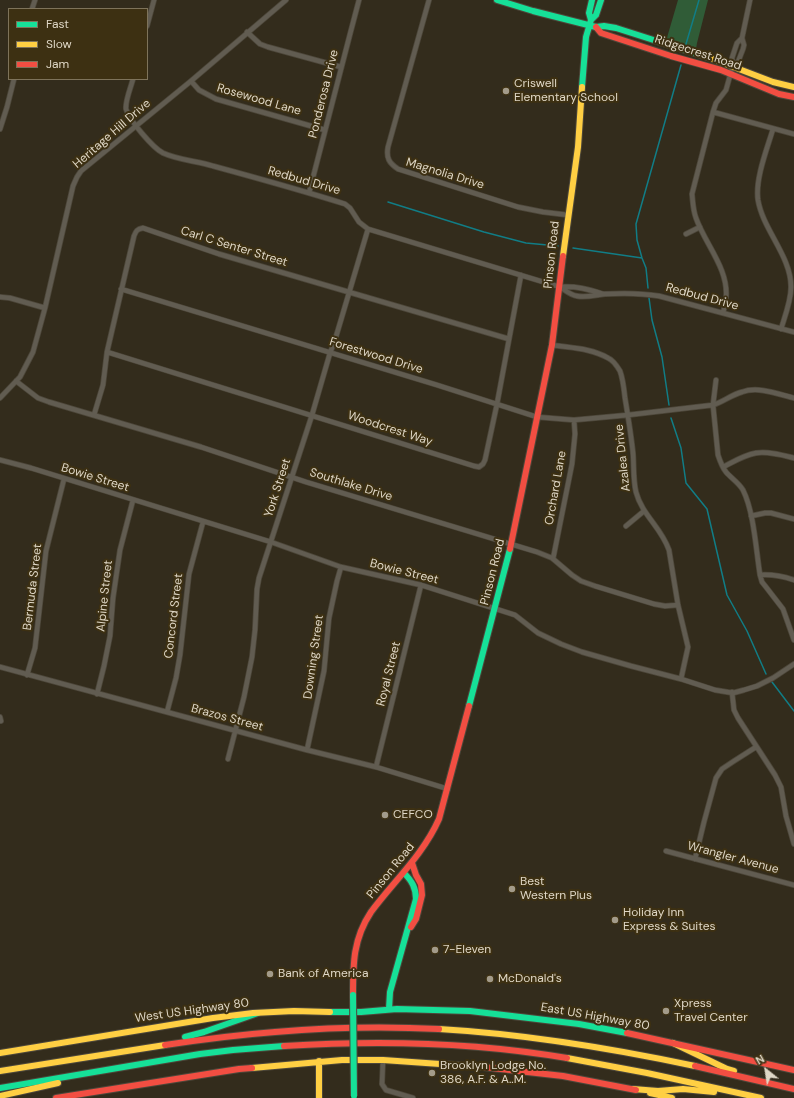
<!DOCTYPE html>
<html>
<head>
<meta charset="utf-8">
<style>
  body { margin:0 }
  #map { position:relative; width:794px; height:1098px; overflow:hidden; background:#332c1c; font-family:"DM Sans",sans-serif }
  canvas { display:block }
  .legend { position:absolute; left:8px; top:8px; width:140px; height:72px; box-sizing:border-box; background:#3d3012; border:1px solid #7e735a; margin:0; padding:5px 7px; list-style:none; font-size:12px; color:#dfd7c6 }
  .legend li { display:flex; align-items:center; gap:8px; height:20px }
  .legend b { width:20px; border:1px solid #7e735a }
  .north { position:absolute; left:746px; top:1050px; width:40px; height:40px; -webkit-text-stroke:3px #3d3012; paint-order:stroke; rotate:330deg; font-size:11px; font-weight:700; line-height:16px; text-align:center; color:#dfd7c6 }
  .north::after { content:''; display:block; margin:auto; width:14px; height:18px; background:#dfd7c6; clip-path:polygon(50% 0,100% 100%,50% 72%,0 100%) }
</style>
</head>
<body>
<div id="map">
<canvas width="794" height="1098"></canvas>
<ul class="legend">
<li><b style="height:5px;background:#16e098"></b>Fast</li>
<li><b style="height:5px;background:#ffcf43"></b>Slow</li>
<li><b style="height:5px;background:#f24e42"></b>Jam</li>
</ul>
<div class="north">N</div>
</div>
<script>
const ctx = document.querySelector('canvas').getContext('2d');
ctx.lineJoin = 'round';
function fill(path, color) { ctx.fillStyle = color; ctx.fill(path, 'evenodd'); }
function trace(path, color, width, dash) { ctx.strokeStyle = color; ctx.lineWidth = width; ctx.lineCap = dash ? 'butt' : 'round'; ctx.setLineDash(dash || []); ctx.stroke(path); }
function drawText(font, color, halo, rows, align = 'center') {
  ctx.font = font + ' "DM Sans",sans-serif'; ctx.lineWidth = 4; ctx.setLineDash([]); ctx.textBaseline = 'middle'; ctx.strokeStyle = halo; ctx.fillStyle = color; for (const [text, x, y, turn = 0] of rows) {
    ctx.save(); ctx.translate(x, y); ctx.rotate((+turn || 0) * Math.PI / 180); ctx.textAlign = isNaN(turn) ? turn : align; if (halo) ctx.strokeText(text, 0, 0); ctx.fillText(text, 0, 0); ctx.restore();
  }
}
const green = new Path2D(`
  M 678,0 L 708,0 L 697,43 L 696,49 L 666,41 Z`);
const stream = new Path2D(`
  M 686,44 L 699,0
  M 388,202 L 484,232 L 526,243 L 558,246
  M 573,248 L 642,258
  M 648,288 L 646,268 L 642,258 L 637,240 L 636,224 L 681,65
  M 649,298 L 652,320 L 662,357 L 669,405
  M 671,418 L 681,448 L 686,483 L 707,509 L 727,595 L 747,631 L 766,674
  M 772,682 L 794,711`);
const street = new Path2D(`
  M 429,0 L 388,147 C 386,158 389,163 398,169 L 518,207 L 543,212 L 568,215
  M 32,9 L 35,0
  M 147,26 L 154,0
  M 247,32 L 260,44 L 268,47 L 341,67
  M 733,65 L 738,62 L 743,49 L 744,45 L 742,38 L 750,0
  M 133,79 C 131,87 125,101 126,109 C 129,120 153,148 163,153 C 178,160 197,161 213,166 C 257,178 301,190 345,204 L 350,208 L 359,222 L 368,229 L 560,287 C 576,286 588,289 603,294
  M 191,81 L 199,90 L 216,99 L 325,130
  M 713,112 L 794,134
  M 0,129 L 7,107 L 14,79
  M 773,129 C 767,149 755,179 758,200 C 763,230 791,256 791,287 C 791,301 785,316 781,329
  M 309,193 C 326,128 342,64 359,0
  M 686,234 L 700,227
  M 560,287 C 565,290 570,295 577,296 C 586,298 595,295 605,294 C 623,293 641,293 659,296 L 794,332
  M 121,289 L 437,385 L 537,417 L 574,420 L 628,415 L 713,405 C 723,402 731,395 742,392 C 758,386 778,394 794,398
  M 0,297 L 10,298 L 45,308
  M 723,313 C 724,308 726,303 726,298 C 729,269 705,244 696,218 C 693,210 693,203 692,194 L 713,112 L 716,103 L 726,90 L 733,65 L 732,58 L 737,43 L 742,38
  M 552,345 C 570,348 591,348 608,358 C 613,360 617,366 620,371 C 623,379 624,389 625,398 C 628,416 631,434 633,453 C 634,465 633,480 636,492 C 642,515 661,527 669,550 L 678,605 L 688,647 L 681,679
  M 107,352 L 474,466 L 479,467 L 483,464 L 485,460 L 497,404 L 521,275
  M 716,380 L 713,405 L 718,455 C 720,461 722,467 726,472 C 731,478 739,483 743,490 C 754,512 756,550 760,575 L 762,582 L 766,587 L 783,609 L 794,640
  M 16,381 L 38,398 L 49,402 L 201,447 L 306,482 L 537,552 L 552,558 L 572,575 L 581,581 L 595,586 L 654,604 L 665,606 L 678,605
  M 0,398 L 20,377 L 33,352 L 45,308 L 73,186 L 77,177 L 81,171 L 191,81 L 286,0
  M 94,415 L 103,385 L 107,352 L 134,236 C 136,231 137,229 143,228 L 219,254 L 509,339
  M 0,460 L 31,468 L 271,542 L 341,567 L 421,585 L 515,615 L 538,633 L 561,644 L 582,652 L 631,666 L 681,679 L 715,690 L 733,693 L 744,690 L 757,686 L 773,678 L 794,664
  M 723,467 C 733,462 744,455 756,453 C 768,451 782,455 794,458
  M 751,516 L 765,513 L 771,513 L 794,519
  M 626,526 L 644,511
  M 553,559 L 572,464 L 575,434 L 574,420
  M 760,575 C 773,574 782,576 794,580
  M 0,667 L 307,750 L 376,767 L 448,789
  M 27,675 L 35,648 L 46,551 L 64,479
  M 732,692 L 734,710 L 738,718 L 775,775 L 781,787 L 786,816 L 794,844
  M 97,694 L 104,666 L 110,636 L 113,598 L 120,550 L 133,500
  M 167,712 L 176,678 L 180,655 L 189,574 L 203,522
  M 0,717 L 1,721
  M 307,750 L 324,671 L 329,618 L 337,581 L 341,567
  M 228,759 L 244,697 L 252,657 L 255,630 L 257,589 L 259,578 L 312,415 L 330,353 L 335,340 L 368,229
  M 376,767 L 421,585
  M 666,851 L 794,885
  M 695,859 L 704,822 L 716,778 L 722,769 L 734,761 L 756,747
  M 383,1060 L 382,1084 L 386,1090 L 413,1098`);
const fast = new Path2D(`
  M 497,0 L 533,11 L 596,27 L 604,26 L 616,28 L 710,58
  M 591,20 L 589,13 L 592,0
  M 582,87 L 586,37 L 591,20 L 596,15 L 601,0
  M 469,706 L 510,549
  M 389,1009 L 390,992 L 416,899 C 416,888 412,881 404,873
  M 330,1012 L 361,1012 L 397,1009 L 470,1011 L 579,1024 L 627,1033
  M 185,1037 L 204,1032 L 258,1013
  M 0,1088 L 200,1054 L 233,1050 L 284,1046`);
const slow = new Path2D(`
  M 710,58 L 773,82 L 794,87
  M 563,256 L 578,147 L 582,87
  M 439,1029 C 525,1034 610,1048 695,1066
  M 673,1043 L 727,1069 L 734,1071
  M 0,1053 L 213,1018 L 253,1013 L 294,1011 L 330,1012
  M 567,1058 L 647,1073 L 761,1098
  M 319,1061 L 319,1098
  M 252,1068 L 342,1060 L 383,1060 L 483,1067
  M 0,1071 L 165,1045
  M 633,1089 L 658,1091 L 683,1089 L 714,1092
  M 650,1093 L 672,1098
  M 0,1096 L 58,1083`);
const jam = new Path2D(`
  M 596,27 L 601,33 L 671,56 L 721,70 L 779,94 L 794,97
  M 510,549 L 552,345 L 563,256
  M 411,927 L 416,919 L 422,895 L 421,884 L 416,875 L 412,863
  M 353,995 C 353,964 353,939 371,912 C 394,881 423,855 439,819 L 469,706
  M 627,1033 L 794,1070
  M 165,1045 C 255,1031 347,1024 439,1029
  M 284,1046 C 378,1040 474,1042 567,1058
  M 695,1066 L 794,1089
  M 483,1067 L 563,1076 L 636,1090
  M 56,1098 L 239,1069 L 252,1068`);
const fastBridge = new Path2D(`
  M 353,995 L 354,1096`);
const markers = [
  [506,91,4,"#a39b8a"],
  [385,815,4,"#a39b8a"],
  [512,889,4,"#a39b8a"],
  [615,920,4,"#a39b8a"],
  [435,950,4,"#a39b8a"],
  [270,974,4,"#a39b8a"],
  [490,979,4,"#a39b8a"],
  [666,1011,4,"#a39b8a"],
  [432,1073,4,"#a39b8a"]
];
const streetNames = [
  ["Ridgecrest Road",698,53,18],
  ["Ponderosa Drive",324,94,-76],
  ["Rosewood Lane",259,100,16],
  ["Heritage Hill Drive",112,134,-41],
  ["Magnolia Drive",445,174,17],
  ["Redbud Drive",304,181,16],
  ["Carl C Senter Street",234,247,17],
  ["Pinson Road",552,255,-84],
  ["Redbud Drive",702,297,15],
  ["Forestwood Drive",376,356,17],
  ["Woodcrest Way",390,429,18],
  ["Azalea Drive",623,458,-96],
  ["Bowie Street",95,478,17],
  ["Southlake Drive",351,485,17],
  ["York Street",278,488,-72],
  ["Orchard Lane",556,488,-80],
  ["Bowie Street",404,572,14],
  ["Pinson Road",493,572,-76],
  ["Bermuda Street",33,587,-83],
  ["Alpine Street",105,596,-84],
  ["Concord Street",174,616,-83],
  ["Downing Street",314,657,-82],
  ["Royal Street",389,674,-76],
  ["Brazos Street",227,718,15],
  ["Wrangler Avenue",733,858,15],
  ["Pinson Road",391,871,-51],
  ["West US Highway 80",192,1011,-8],
  ["East US Highway 80",595,1017,10]
];
const poiNames = [
  ["Criswell",514,84],
  ["Elementary School",514,98],
  ["CEFCO",393,815],
  ["Best",520,882],
  ["Western Plus",520,896],
  ["Holiday Inn",623,913],
  ["Express & Suites",623,927],
  ["7-Eleven",443,950],
  ["Bank of America",278,974],
  ["McDonald's",498,979],
  ["Xpress",674,1004],
  ["Travel Center",674,1018],
  ["Brooklyn Lodge No.",440,1066],
  ["386, A.F. & A..M.",440,1080]
];
fill(green, '#305c37');
trace(stream, '#117d86', 1.5);
trace(street, '#4d473a', 6);
trace(fast, '#4d473a', 8);
trace(slow, '#4d473a', 8);
trace(jam, '#4d473a', 8);
trace(street, '#615c51', 4.5);
trace(fast, '#16e098', 6);
trace(slow, '#ffcf43', 6);
trace(jam, '#f24e42', 6);
trace(fastBridge, '#4d473a', 8, []);
trace(fastBridge, '#16e098', 6);
for (const [x, y, r, color] of markers) { const dot = new Path2D(); dot.arc(x, y, r, 0, 2 * Math.PI); ctx.fillStyle = color; ctx.fill(dot); trace(dot, '#3d3012', 1.5); }
drawText('12px', '#dfd7c6', '#3d3012', streetNames);
drawText('12px', '#dfd7c6', '#3d3012', poiNames, 'left');
</script>
</body>
</html>
